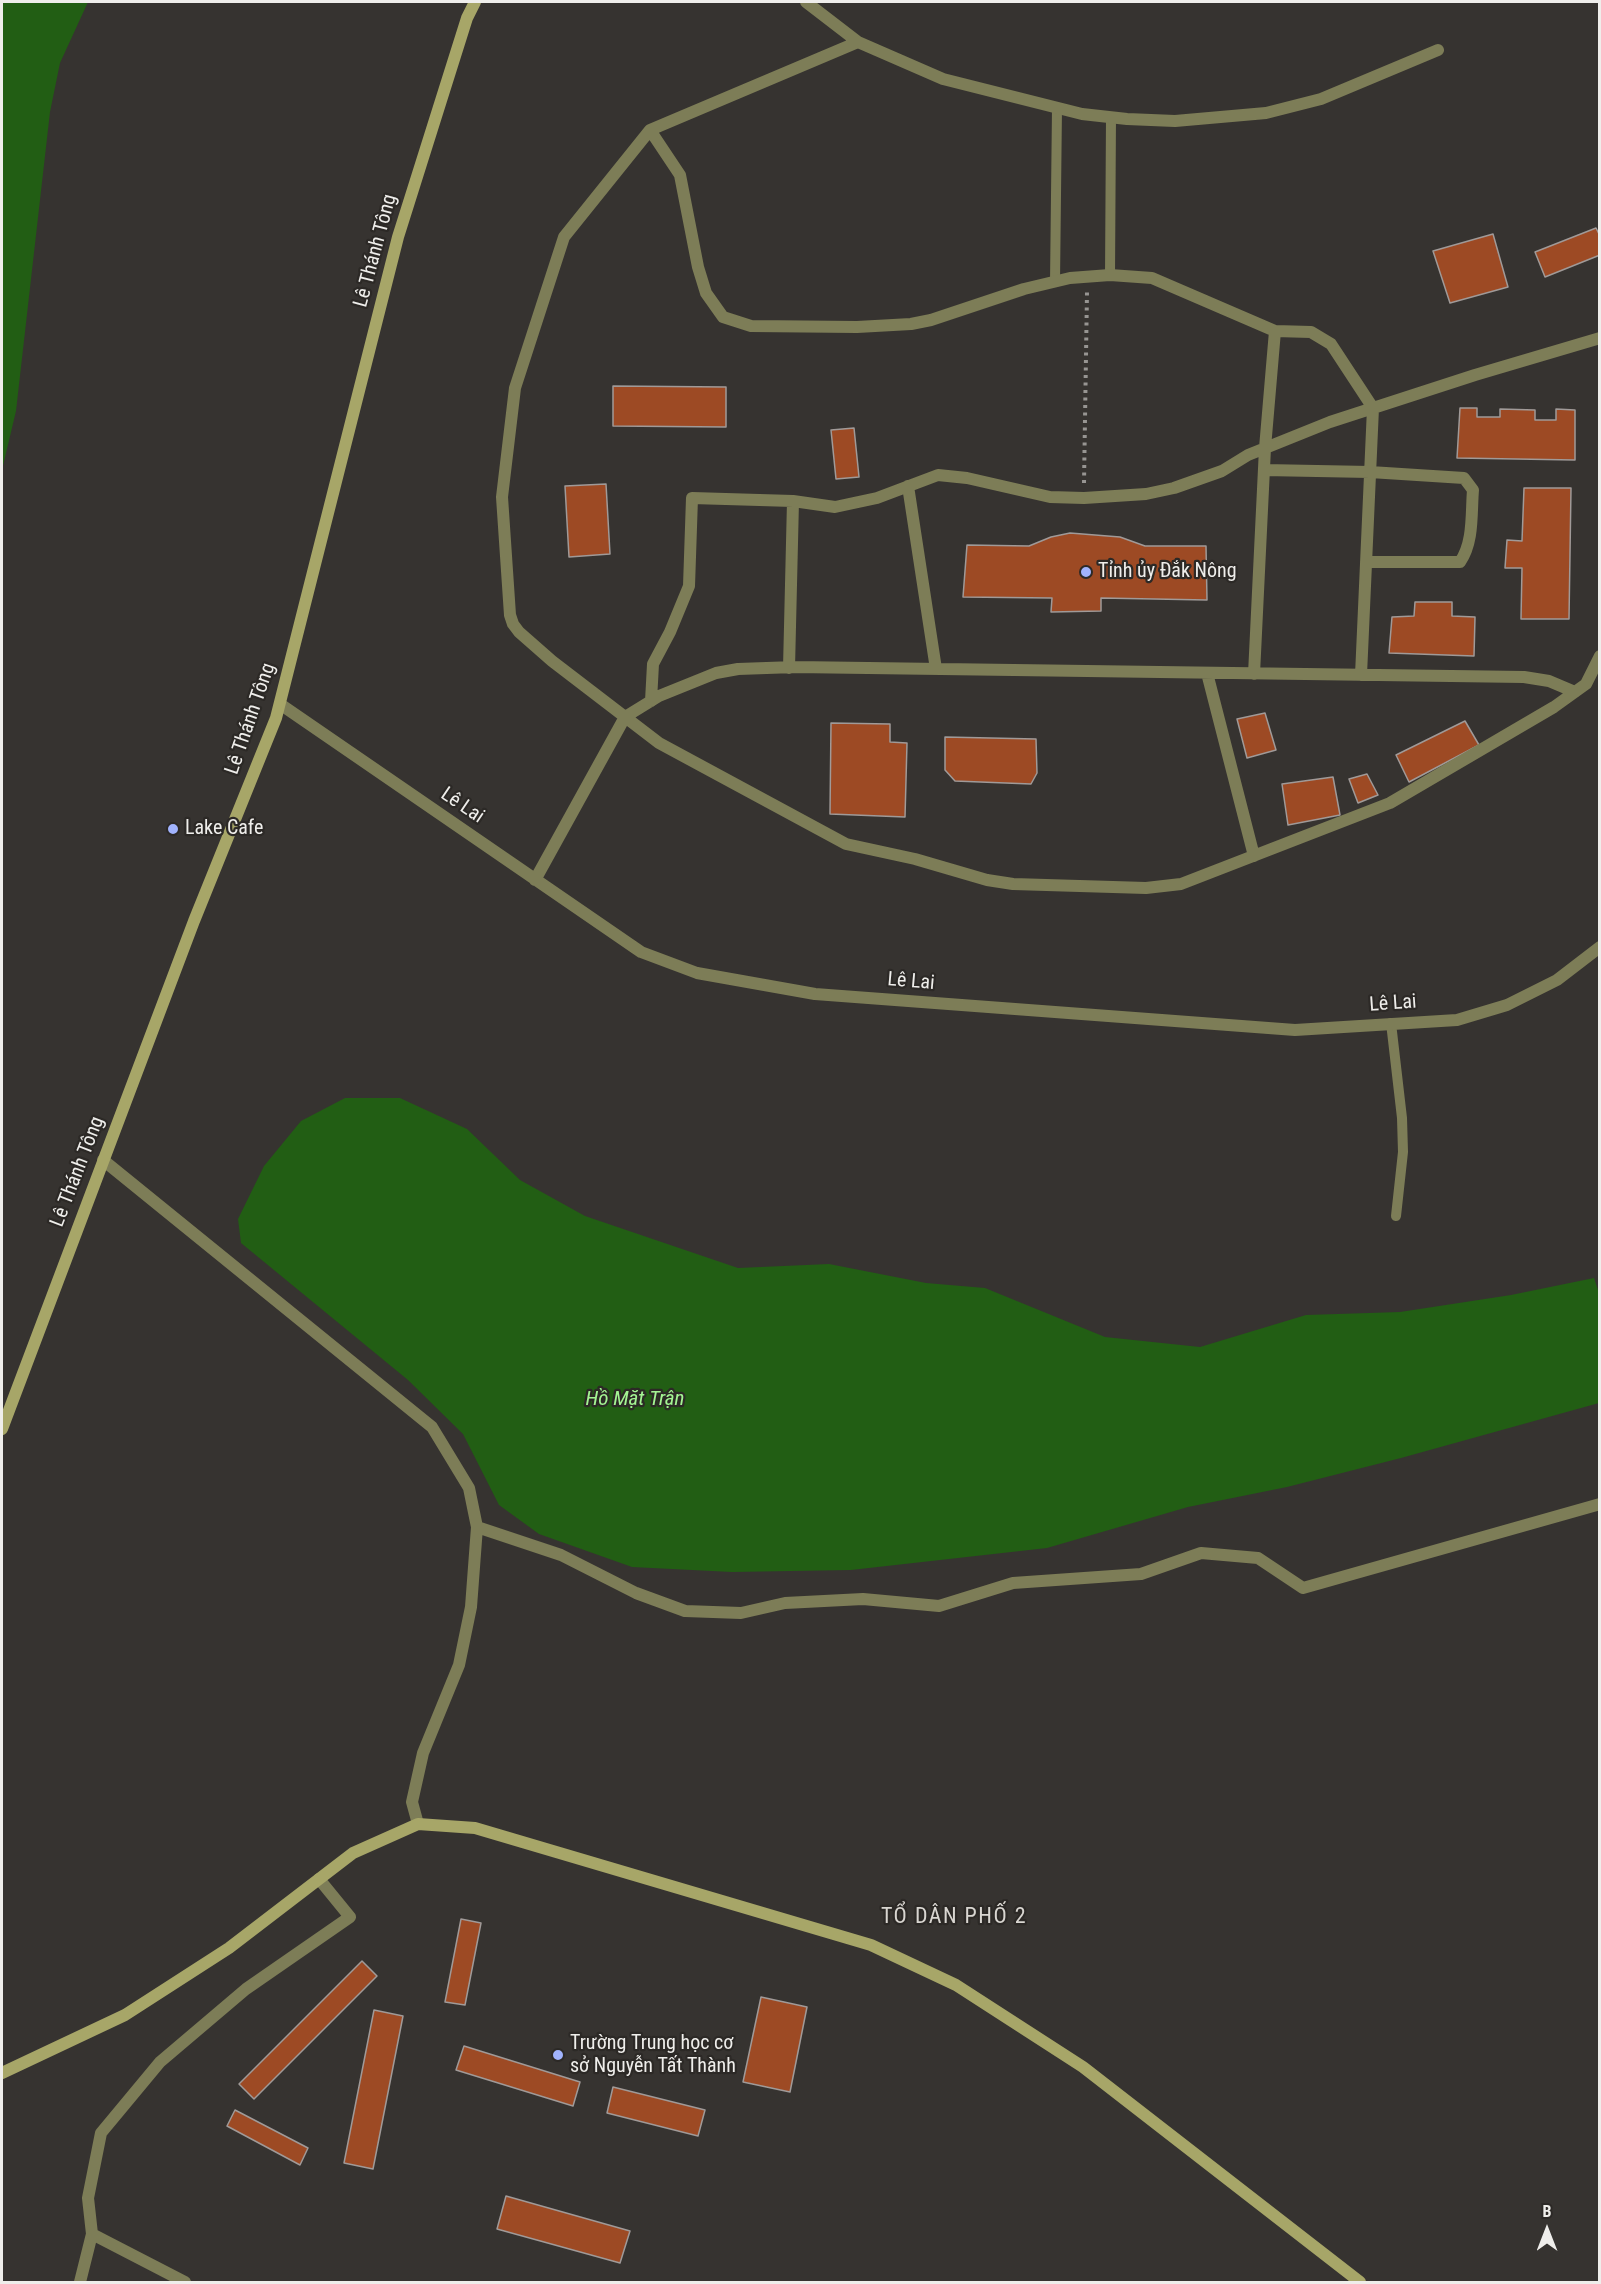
<!DOCTYPE html>
<html>
<head>
<meta charset="utf-8">
<style>
  body { margin:0 }
  #map { position:relative; width:1601px; height:2284px; overflow:hidden; background:#363330; font-family:"Roboto Condensed",sans-serif }
  canvas { display:block }
  .frame { position:absolute; inset:0; border:3px solid #efeeeb; pointer-events:none }
  .north { position:absolute; left:1517px; top:2200px; width:60px; height:60px; -webkit-text-stroke:4px #2c2926; paint-order:stroke; rotate:0deg; font-size:16px; font-weight:700; line-height:24px; text-align:center; color:#efeeeb }
  .north::after { content:''; display:block; margin:auto; width:21px; height:27px; background:#efeeeb; clip-path:polygon(50% 0,100% 100%,50% 72%,0 100%) }
</style>
</head>
<body>
<div id="map">
<canvas width="1601" height="2284"></canvas>
<div class="frame"></div>
<div class="north">B</div>
</div>
<script>
const ctx = document.querySelector('canvas').getContext('2d');
ctx.lineJoin = 'round';
function fill(path, color) { ctx.fillStyle = color; ctx.fill(path, 'evenodd'); }
function trace(path, color, width, dash) { ctx.strokeStyle = color; ctx.lineWidth = width; ctx.lineCap = dash ? 'butt' : 'round'; ctx.setLineDash(dash || []); ctx.stroke(path); }
function drawText(font, color, halo, rows, align = 'center') {
  ctx.font = font + ' "Roboto Condensed",sans-serif'; ctx.lineWidth = 4.5; ctx.setLineDash([]); ctx.textBaseline = 'middle'; ctx.strokeStyle = halo; ctx.fillStyle = color; for (const [text, x, y, turn = 0] of rows) {
    ctx.save(); ctx.translate(x, y); ctx.rotate((+turn || 0) * Math.PI / 180); ctx.textAlign = isNaN(turn) ? turn : align; if (halo) ctx.strokeText(text, 0, 0); ctx.fillText(text, 0, 0); ctx.restore();
  }
}
const water = new Path2D(`
  M 2,2 L 88,2 L 60,63 L 50,112 L 16,411 L 2,470 Z
  M 345,1098 L 400,1098 L 467,1129 L 520,1180 L 585,1216 L 738,1268 L 829,1264 L 926,1283 L 985,1288 L 1105,1337 L 1200,1347 L 1306,1315 L 1400,1312 L 1511,1295 L 1594,1278 L 1600,1296 L 1599,1403 L 1401,1458 L 1287,1487 L 1188,1507 L 1047,1548 L 851,1570 L 732,1572 L 632,1567 L 539,1534 L 499,1505 L 463,1434 L 408,1380 L 241,1243 L 238,1219 L 264,1166 L 301,1121 Z`);
const building = new Path2D(`
  M 1596,228 L 1600,236 L 1600,255 L 1545,277 L 1535,252 Z
  M 1493,234 L 1508,287 L 1450,303 L 1433,251 Z
  M 613,386 L 726,387 L 726,427 L 613,426 Z
  M 1460,408 L 1477,408 L 1477,417 L 1500,417 L 1500,409 L 1535,410 L 1535,420 L 1556,420 L 1556,409 L 1575,410 L 1575,460 L 1457,458 Z
  M 854,428 L 859,477 L 836,479 L 831,430 Z
  M 606,484 L 610,554 L 569,557 L 565,486 Z
  M 1524,488 L 1571,488 L 1569,619 L 1521,619 L 1522,568 L 1505,568 L 1507,540 L 1522,541 Z
  M 1070,533 L 1120,537 L 1145,546 L 1206,546 L 1207,600 L 1101,598 L 1101,611 L 1051,612 L 1052,598 L 963,597 L 967,545 L 1029,546 L 1051,537 Z
  M 1415,602 L 1452,602 L 1452,616 L 1475,617 L 1474,656 L 1389,653 L 1392,617 L 1414,616 Z
  M 1265,713 L 1276,750 L 1247,758 L 1237,719 Z
  M 1465,721 L 1479,745 L 1409,782 L 1396,755 Z
  M 831,723 L 890,724 L 890,742 L 907,743 L 905,817 L 830,814 Z
  M 945,737 L 1036,739 L 1037,773 L 1031,784 L 955,781 L 945,770 Z
  M 1367,774 L 1378,795 L 1358,803 L 1349,779 Z
  M 1333,777 L 1340,815 L 1288,825 L 1282,784 Z
  M 461,1919 L 481,1923 L 465,2005 L 445,2002 Z
  M 362,1961 L 377,1976 L 254,2099 L 239,2084 Z
  M 761,1997 L 807,2007 L 790,2092 L 743,2082 Z
  M 374,2010 L 403,2016 L 373,2169 L 344,2163 Z
  M 464,2046 L 580,2082 L 573,2106 L 456,2070 Z
  M 613,2087 L 705,2110 L 698,2136 L 607,2113 Z
  M 235,2110 L 308,2148 L 300,2165 L 227,2126 Z
  M 506,2196 L 630,2231 L 620,2263 L 497,2229 Z`);
const path = new Path2D(`
  M 1084,483 L 1087,292`);
const lane = new Path2D(`
  M 1110,275 L 1111,117
  M 1055,282 L 1057,108
  M 1391,1023 L 1402,1118 L 1403,1152 L 1396,1216`);
const street = new Path2D(`
  M 806,2 L 858,42 L 943,79 L 1082,114 L 1127,119 L 1175,121 L 1266,113 L 1321,99 L 1438,50
  M 858,42 L 650,130 L 564,237 L 515,388 L 502,497 L 510,615 L 513,624 L 519,632 L 552,661 L 659,743 L 846,844 L 915,859 L 987,880 L 1013,884 L 1146,888 L 1181,884 L 1390,803 L 1554,707 L 1586,684 L 1600,656
  M 650,130 L 680,175 L 698,267 L 706,293 L 723,317 L 751,326 L 857,327 L 911,324 L 931,320 L 1024,289 L 1070,278 L 1110,275 L 1152,278 L 1275,331 L 1311,332 L 1331,344 L 1373,408 L 1361,675
  M 1264,470 L 1370,472 L 1464,478 L 1473,490 C 1471,513 1474,542 1460,562 L 1366,562
  M 908,486 L 936,669
  M 789,668 L 793,501
  M 1207,673 L 1254,856
  M 1254,674 L 1265,448 L 1275,331
  M 651,701 L 653,664 L 670,632 L 689,586 L 692,498 L 793,501 L 835,507 L 877,498 L 938,475 L 967,478 L 1050,497 L 1084,498 L 1146,494 L 1174,488 L 1222,471 L 1248,455 L 1330,422 L 1475,375 L 1600,338
  M 280,704 L 641,952 L 697,973 L 815,994 L 1295,1030 L 1457,1020 L 1507,1005 L 1557,980 L 1600,947
  M 535,880 L 625,717 L 659,696 L 716,673 L 738,669 L 795,667 L 1524,677 L 1549,681 L 1575,692
  M 103,1160 L 432,1427 L 469,1488 L 477,1527 L 471,1607 L 459,1665 L 423,1753 L 412,1802 L 418,1824
  M 477,1527 L 561,1555 L 636,1593 L 685,1611 L 741,1613 L 785,1603 L 863,1599 L 939,1606 L 1013,1583 L 1141,1574 L 1201,1553 L 1258,1558 L 1303,1588 L 1600,1504
  M 92,2234 L 185,2282
  M 80,2282 L 92,2234 L 88,2198 L 101,2133 L 160,2062 L 246,1989 L 350,1917 L 319,1879`);
const secondary = new Path2D(`
  M 2,1429 L 194,921 L 276,718 L 398,237 L 467,18 L 475,2
  M 2,2073 L 125,2015 L 229,1948 L 353,1853 L 418,1824 L 475,1828 L 871,1945 L 956,1985 L 1083,2067 L 1360,2282`);
const markers = [
  [1086,572,6,"#a1b3fd"],
  [173,829,6,"#a1b3fd"],
  [558,2055,6,"#a1b3fd"]
];
const streetNames = [
  ["Lê Thánh Tông",376,251,-75],
  ["Lê Thánh Tông",251,719,-71],
  ["Lê Lai",462,806,34],
  ["Lê Lai",911,982,5],
  ["Lê Lai",1393,1004,-4],
  ["Lê Thánh Tông",78,1172,-69]
];
const poiNames = [
  ["Tỉnh ủy Đắk Nông",1098,572],
  ["Lake Cafe",185,829],
  ["Trường Trung học cơ",570,2044],
  ["sở Nguyễn Tất Thành",570,2067]
];
const waterNames = [
  ["Hồ Mặt Trận",635,1400]
];
const quarterNames = [
  ["TỔ DÂN PHỐ 2",954,1917]
];
fill(water, '#225e14');
fill(building, '#9d4a24');
trace(building, '#a09a98', 1.5);
trace(path, '#979592', 4, [3, 4.5]);
trace(lane, '#7d7d57', 10);
trace(street, '#7d7d57', 12);
trace(secondary, '#a7a668', 12);
for (const [x, y, r, color] of markers) { const dot = new Path2D(); dot.arc(x, y, r, 0, 2 * Math.PI); ctx.fillStyle = color; ctx.fill(dot); trace(dot, '#2c2926', 2); }
drawText('20px', '#efeeeb', '#2c2926', streetNames);
drawText('20px', '#efeeeb', '#2c2926', poiNames, 'left');
drawText('italic 21px', '#a4f593', '#2c2926', waterNames);
ctx.letterSpacing = '1.5px';
drawText('22px', '#d9d6d1', '#2c2926', quarterNames);
ctx.letterSpacing = '0px';
</script>
</body>
</html>
